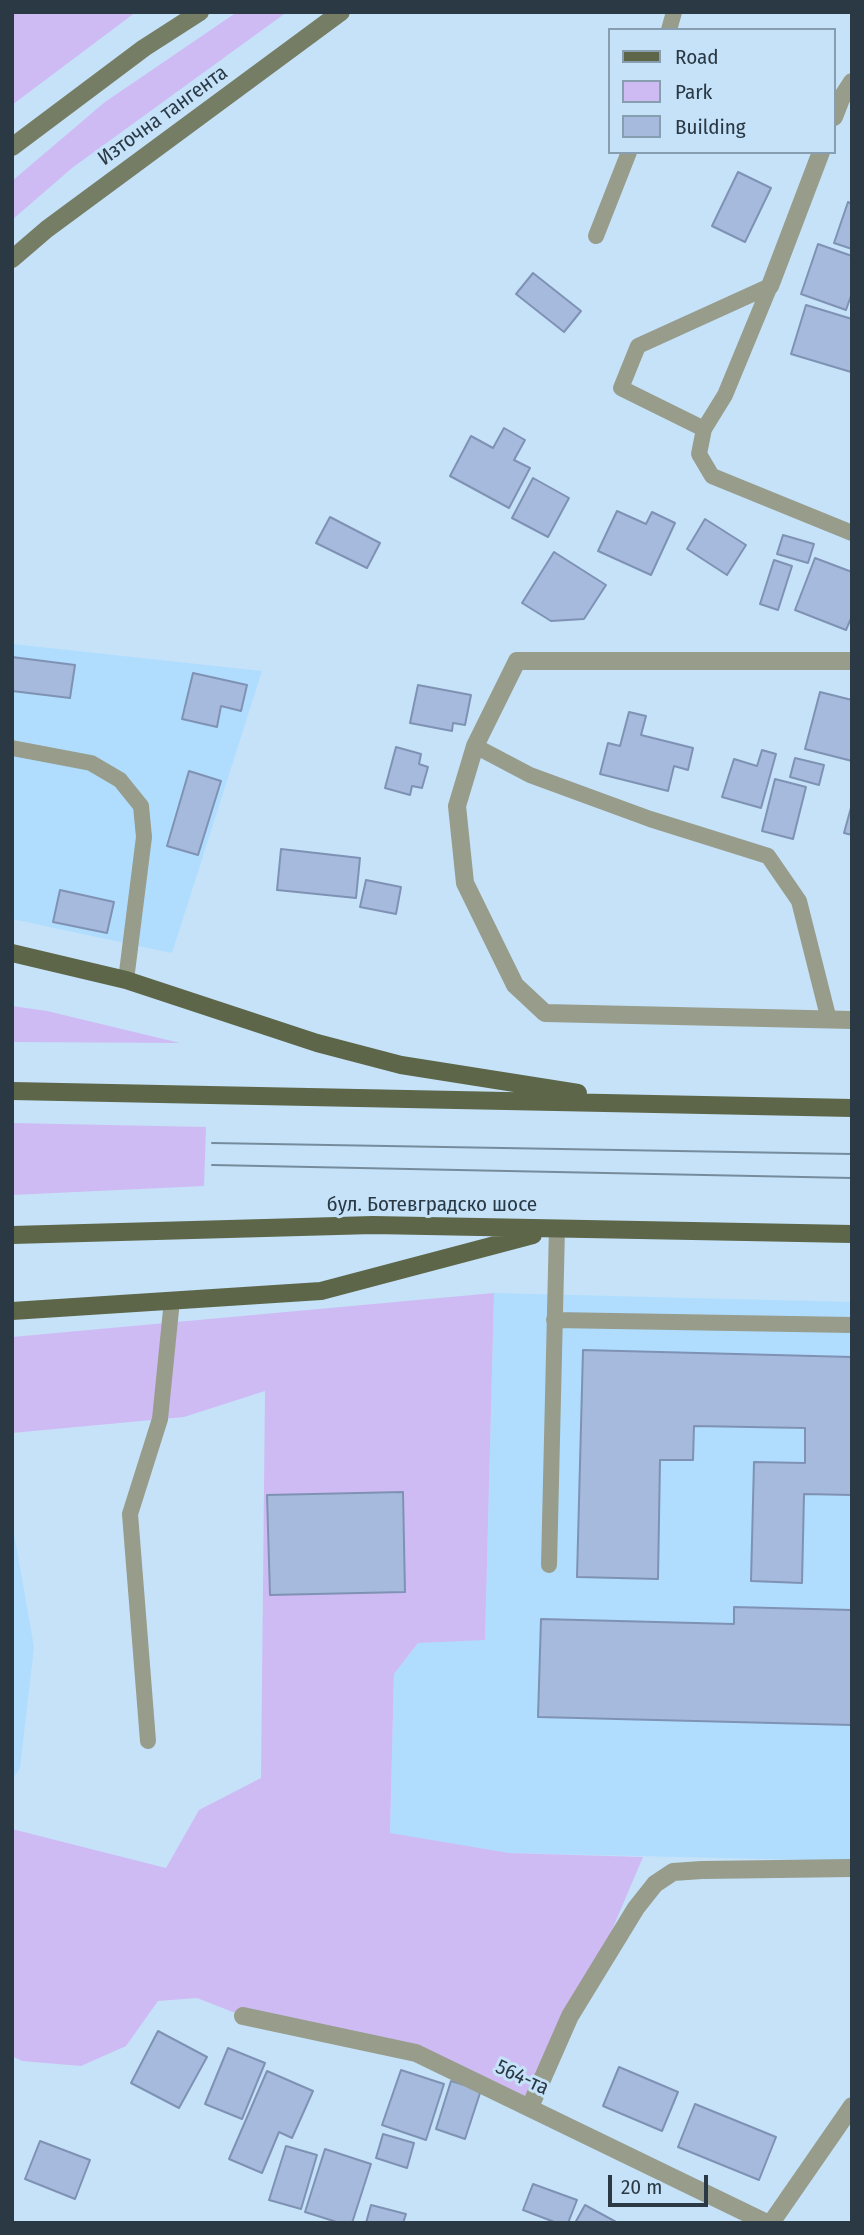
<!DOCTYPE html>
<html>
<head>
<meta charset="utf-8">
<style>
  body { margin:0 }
  #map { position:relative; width:864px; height:2235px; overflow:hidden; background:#c5e2f9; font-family:"Fira Sans Condensed",sans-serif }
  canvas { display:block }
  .frame { position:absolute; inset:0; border:14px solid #2a3944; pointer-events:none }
  .legend { position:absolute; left:608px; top:28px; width:228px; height:126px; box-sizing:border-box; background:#c5e2f9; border:2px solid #879eb1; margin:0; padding:9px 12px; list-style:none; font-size:21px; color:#2a3944 }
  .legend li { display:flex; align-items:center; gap:14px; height:35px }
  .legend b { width:35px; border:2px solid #879eb1 }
  .scale { position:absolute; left:608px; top:2175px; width:100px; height:32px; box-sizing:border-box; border:4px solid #2a3944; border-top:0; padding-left:9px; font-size:21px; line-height:24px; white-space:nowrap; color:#2a3944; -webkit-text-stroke:5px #c5e2f9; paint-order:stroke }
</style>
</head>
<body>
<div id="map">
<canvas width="864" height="2235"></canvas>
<div class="frame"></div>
<ul class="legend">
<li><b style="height:9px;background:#5d6648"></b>Road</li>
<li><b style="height:19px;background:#cfbbf3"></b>Park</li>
<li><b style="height:19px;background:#a5badd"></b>Building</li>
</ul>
<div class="scale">20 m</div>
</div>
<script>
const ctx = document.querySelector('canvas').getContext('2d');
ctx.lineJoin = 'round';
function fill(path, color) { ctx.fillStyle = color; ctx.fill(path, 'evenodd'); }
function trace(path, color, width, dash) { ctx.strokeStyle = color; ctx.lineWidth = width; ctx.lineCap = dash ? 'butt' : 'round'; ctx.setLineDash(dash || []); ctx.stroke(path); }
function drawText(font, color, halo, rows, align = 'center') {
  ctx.font = font + ' "Fira Sans Condensed",sans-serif'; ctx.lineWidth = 6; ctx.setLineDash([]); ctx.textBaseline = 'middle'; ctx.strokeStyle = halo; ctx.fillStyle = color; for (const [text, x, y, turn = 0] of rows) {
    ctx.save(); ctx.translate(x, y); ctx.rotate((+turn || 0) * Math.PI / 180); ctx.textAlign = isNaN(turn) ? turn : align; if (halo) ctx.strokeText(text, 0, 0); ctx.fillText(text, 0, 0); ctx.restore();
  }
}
const built = new Path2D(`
  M 12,644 L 262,671 L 172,953 L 12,919 Z
  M 494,1293 L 852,1302 L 852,1861 L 509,1853 L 390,1834 L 394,1674 L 418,1643 L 485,1639 Z
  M 12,1522 L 34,1647 L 20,1768 L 12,1780 Z`);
const green = new Path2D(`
  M 12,12 L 136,12 L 12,105 Z
  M 237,12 L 287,12 L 72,168 L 12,220 L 12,181 L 105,102 Z
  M 12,1006 L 47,1011 L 180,1043 L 12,1042 Z
  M 12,1123 L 206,1127 L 204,1186 L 12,1195 Z
  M 494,1293 L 485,1640 L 418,1643 L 394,1674 L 390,1833 L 509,1853 L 643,1857 L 578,2010 L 530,2107 L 416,2053 L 243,2016 L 197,1998 L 158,2001 L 126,2046 L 81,2066 L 22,2061 L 12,2056 L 12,1829 L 166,1868 L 199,1810 L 261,1778 L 265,1391 L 184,1417 L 12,1433 L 12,1337 Z`);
const building = new Path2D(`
  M 738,172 L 771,188 L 745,242 L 712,226 Z
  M 848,202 L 852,204 L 852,249 L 834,243 Z
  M 818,244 L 852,256 L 852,293 L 846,310 L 801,294 Z
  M 533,273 L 581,311 L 564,332 L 516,294 Z
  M 806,305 L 852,319 L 851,372 L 791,354 Z
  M 504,428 L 525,440 L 514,460 L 530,468 L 509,508 L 450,476 L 471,436 L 493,448 Z
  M 533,478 L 569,498 L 548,537 L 512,518 Z
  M 617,511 L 646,524 L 652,512 L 675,523 L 651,575 L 598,551 Z
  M 330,517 L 380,543 L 367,568 L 316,543 Z
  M 705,519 L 746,545 L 727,575 L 687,549 Z
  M 783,535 L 814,544 L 808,563 L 777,554 Z
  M 554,552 L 606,585 L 584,619 L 551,621 L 522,603 Z
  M 815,558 L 852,572 L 852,616 L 846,630 L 795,610 Z
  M 774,560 L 792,566 L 778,610 L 760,604 Z
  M 12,657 L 75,665 L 70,698 L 12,691 Z
  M 193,673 L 247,685 L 241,711 L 221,706 L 217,727 L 182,719 Z
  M 418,685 L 471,695 L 465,725 L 453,723 L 452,731 L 410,723 Z
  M 820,692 L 852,700 L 852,761 L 805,749 Z
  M 629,712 L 646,716 L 641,735 L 693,748 L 688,770 L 674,766 L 668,791 L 600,774 L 608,743 L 620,746 Z
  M 396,747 L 421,754 L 419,764 L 428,767 L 422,788 L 412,786 L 410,795 L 385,788 Z
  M 762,750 L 776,754 L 761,808 L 722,797 L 734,759 L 757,766 Z
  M 795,758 L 824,765 L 819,785 L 790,777 Z
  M 189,771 L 221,781 L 198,855 L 167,846 Z
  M 775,779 L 806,787 L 793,839 L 762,831 Z
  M 852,804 L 852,835 L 844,833 Z
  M 281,849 L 360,858 L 356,898 L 277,890 Z
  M 366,880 L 401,887 L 396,914 L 360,907 Z
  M 60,890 L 114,902 L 107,933 L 53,922 Z
  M 583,1350 L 852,1357 L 852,1495 L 804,1494 L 802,1583 L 751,1581 L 754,1462 L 805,1463 L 805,1428 L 694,1426 L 693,1460 L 660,1460 L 658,1579 L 577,1577 Z
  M 403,1492 L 405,1592 L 270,1595 L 267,1495 Z
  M 734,1607 L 852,1610 L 852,1725 L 538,1717 L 541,1619 L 734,1624 Z
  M 158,2031 L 207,2057 L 179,2108 L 131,2083 Z
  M 228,2048 L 265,2063 L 242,2119 L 205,2104 Z
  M 619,2067 L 678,2092 L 662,2131 L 603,2106 Z
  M 401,2070 L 444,2084 L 426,2140 L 382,2125 Z
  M 267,2071 L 313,2091 L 292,2138 L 279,2132 L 262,2173 L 229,2159 Z
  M 451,2081 L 481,2090 L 465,2139 L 436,2129 Z
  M 695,2104 L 776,2137 L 759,2180 L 678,2147 Z
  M 383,2134 L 414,2143 L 407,2168 L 376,2158 Z
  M 40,2141 L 90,2160 L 75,2199 L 25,2179 Z
  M 286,2146 L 317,2155 L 301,2209 L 269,2200 Z
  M 325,2149 L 371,2164 L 352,2223 L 340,2223 L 305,2212 Z
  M 533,2184 L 577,2200 L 568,2223 L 557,2223 L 523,2210 Z
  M 371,2205 L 406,2214 L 403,2223 L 366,2223 Z
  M 585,2205 L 618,2223 L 575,2223 Z`);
const lane = new Path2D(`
  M 669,30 L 674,12
  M 596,236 L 629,152
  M 770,286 L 725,395 L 704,429 L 699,454 L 712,476 L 852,533
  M 704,429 L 621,388 L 638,346 L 770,286
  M 475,746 L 530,775 L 650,819 L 768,856 L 799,901 L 829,1020
  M 12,748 L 91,763 L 120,780 L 141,806 L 144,837 L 126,980
  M 554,1320 L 852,1325
  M 549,1565 L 557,1228
  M 148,1741 L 130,1514 L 160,1419 L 172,1300`);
const street = new Path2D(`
  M 834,117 L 841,99 L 852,82
  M 770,286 L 821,152
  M 852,661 L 517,661 L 475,746 L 457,806 L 465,883 L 515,985 L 545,1013 L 852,1020
  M 243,2016 L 416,2053 L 767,2223
  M 530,2107 L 570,2016 L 636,1908 L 655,1884 L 673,1872 L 702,1870 L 852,1868
  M 771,2223 L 852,2106`);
const secondary = new Path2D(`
  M 12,147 L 144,48 L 200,12
  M 12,259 L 47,229 L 341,12`);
const primary = new Path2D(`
  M 12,953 L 126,980 L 317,1043 L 401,1065 L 578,1093
  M 12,1091 L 852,1108
  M 12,1235 L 373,1225 L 852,1234
  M 12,1311 L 321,1291 L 533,1235`);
const tram = new Path2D(`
  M 212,1143 L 852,1154
  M 212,1165 L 852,1178`);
const streetNames = [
  ["Източна тангента",163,116,-36],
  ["бул. Ботевградско шосе",432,1205],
  ["564-та",522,2078,25]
];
fill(built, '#b0ddfe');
fill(green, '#cfbbf3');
fill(building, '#a5badd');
trace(building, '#7f92b4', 2);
trace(lane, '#979c8b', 16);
trace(street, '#979c8b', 18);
trace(secondary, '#757d64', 18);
trace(primary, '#5d6648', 18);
trace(tram, '#768c9d', 2);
drawText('21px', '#2a3944', '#c5e2f9', streetNames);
</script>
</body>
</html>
